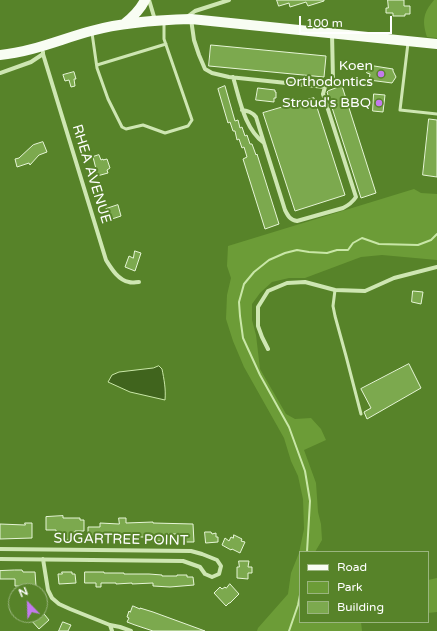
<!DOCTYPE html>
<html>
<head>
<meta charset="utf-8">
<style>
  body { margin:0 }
  #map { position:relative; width:437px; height:631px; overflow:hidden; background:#578329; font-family:"Varela Round",sans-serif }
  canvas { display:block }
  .legend { position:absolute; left:299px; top:551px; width:130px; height:72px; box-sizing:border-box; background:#578329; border:1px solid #9ab57f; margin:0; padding:5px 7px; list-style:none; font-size:12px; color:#fff }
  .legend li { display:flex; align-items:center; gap:8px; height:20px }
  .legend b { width:20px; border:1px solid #9ab57f }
  .north { position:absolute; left:8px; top:583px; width:40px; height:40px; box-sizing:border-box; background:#578329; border:1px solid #9ab57f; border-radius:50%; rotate:337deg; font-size:11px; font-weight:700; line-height:16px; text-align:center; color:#fff }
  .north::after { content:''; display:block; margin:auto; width:14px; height:18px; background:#c37aed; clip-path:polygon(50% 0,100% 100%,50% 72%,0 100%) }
  .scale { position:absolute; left:299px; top:16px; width:93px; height:18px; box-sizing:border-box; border:2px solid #fff; border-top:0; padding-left:5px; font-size:12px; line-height:14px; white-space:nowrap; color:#fff; -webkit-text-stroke:3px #578329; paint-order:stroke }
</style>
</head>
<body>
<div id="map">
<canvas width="437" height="631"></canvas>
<ul class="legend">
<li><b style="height:5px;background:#f8fdf3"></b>Road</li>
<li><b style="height:11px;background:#6c9c37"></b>Park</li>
<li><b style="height:11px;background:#7ca94e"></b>Building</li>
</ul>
<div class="north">N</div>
<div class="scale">100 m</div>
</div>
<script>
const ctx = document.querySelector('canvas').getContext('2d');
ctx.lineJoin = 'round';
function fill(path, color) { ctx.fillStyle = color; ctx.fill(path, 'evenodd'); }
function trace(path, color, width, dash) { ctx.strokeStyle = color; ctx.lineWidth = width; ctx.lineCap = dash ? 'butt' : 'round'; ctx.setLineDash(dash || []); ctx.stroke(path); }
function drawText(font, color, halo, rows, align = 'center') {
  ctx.font = font + ' "Varela Round",sans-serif'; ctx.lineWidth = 4; ctx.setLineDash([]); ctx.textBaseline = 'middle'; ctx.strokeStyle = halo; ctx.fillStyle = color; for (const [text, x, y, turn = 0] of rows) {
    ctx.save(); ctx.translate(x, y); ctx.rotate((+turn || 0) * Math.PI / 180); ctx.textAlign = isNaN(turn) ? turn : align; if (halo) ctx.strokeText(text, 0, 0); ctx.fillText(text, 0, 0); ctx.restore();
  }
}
const green = new Path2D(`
  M 434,0 L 437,0 L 437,38 L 427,37 C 422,21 423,13 434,0 Z
  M 414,189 L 421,193 L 437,194 L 437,260 L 382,255 L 361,257 L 305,278 L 289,278 L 272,282 L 260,293 L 252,304 L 252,320 L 256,335 L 260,369 L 286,414 L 295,419 L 311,418 L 321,429 L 326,440 L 304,450 L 316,483 L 318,512 L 321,524 L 322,540 L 315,552 L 300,552 L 300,622 L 361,622 L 362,631 L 257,631 L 258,628 L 288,594 L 291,573 L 299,553 L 304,529 L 303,499 L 298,476 L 291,461 L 284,438 L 244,367 L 233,341 L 226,319 L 227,295 L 231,278 L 227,266 L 228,246 Z
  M 437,578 L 437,612 L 428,613 L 428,580 Z`);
const water = new Path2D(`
  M 159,366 L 162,369 C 164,379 166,389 165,400 L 130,392 L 108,382 L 112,375 L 119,372 L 153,368 Z`);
const stream = new Path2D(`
  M 307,552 L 310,501 L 305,471 L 289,427 L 260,375 L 243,338 L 240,316 L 239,302 L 244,284 L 254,272 L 269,260 L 285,253 L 297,250 L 309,252 L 327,253 L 337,250 L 348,250 L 353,243 L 362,238 L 379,244 L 418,245 L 431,240 L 437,234
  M 289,631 L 298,605 L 300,595`);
const building = new Path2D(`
  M 277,0 L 324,0 L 324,1 L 308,6 L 306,2 L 290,7 L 289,3 L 279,6 Z
  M 388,0 L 404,0 L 404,6 L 410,6 L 410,14 L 405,14 L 405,16 L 393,16 L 393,13 L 386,13 L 386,8 L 388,8 Z
  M 211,45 L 326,56 L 324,77 L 209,66 Z
  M 368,65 L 393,69 L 393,71 L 396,77 L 392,83 L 369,80 L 370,74 L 367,73 Z
  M 74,72 L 76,79 L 74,79 L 75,86 L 71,87 L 69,80 L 65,81 L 63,75 Z
  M 225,86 L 235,121 L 238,120 L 240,128 L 242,127 L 245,136 L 247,135 L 250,144 L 252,144 L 256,155 L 257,154 L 279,224 L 265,229 L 243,159 L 247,157 L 244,147 L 242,148 L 239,139 L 237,140 L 235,131 L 233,131 L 230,122 L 228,123 L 218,89 Z
  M 342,86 L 376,193 L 361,198 L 327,92 L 328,91 Z
  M 258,88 L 275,90 L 275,92 L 276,92 L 276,98 L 274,98 L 274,102 L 256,100 Z
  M 374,94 L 385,95 L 383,112 L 373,111 Z
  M 314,98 L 345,195 L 295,211 L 263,113 Z
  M 429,119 L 437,120 L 437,177 L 423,175 Z
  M 43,142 L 47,152 L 39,155 L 30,165 L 29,163 L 17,167 L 15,159 L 19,158 L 33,145 Z
  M 99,155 L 101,160 L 103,159 L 103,160 L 107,159 L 110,168 L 107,170 L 108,173 L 97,176 L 95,169 L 96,169 L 93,157 Z
  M 118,205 L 121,216 L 109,220 L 106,209 Z
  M 135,251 L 141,253 L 135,271 L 125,267 L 129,256 L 133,258 Z
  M 413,291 L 423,292 L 421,304 L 412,302 Z
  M 409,364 L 421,388 L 367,419 L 364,412 L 371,408 L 361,389 Z
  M 63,516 L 63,518 L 80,518 L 80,520 L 84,520 L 84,531 L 75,531 L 75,539 L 56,540 L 56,530 L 46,530 L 46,517 Z
  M 119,518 L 126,518 L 126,523 L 153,522 L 153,523 L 193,524 L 194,542 L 186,542 L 186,534 L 165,534 L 165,541 L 145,541 L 145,537 L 129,537 L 129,541 L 122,541 L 122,537 L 116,537 L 116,536 L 101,536 L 101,538 L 88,539 L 88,527 L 100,527 L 100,523 L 119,524 Z
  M 25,523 L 32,523 L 32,538 L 0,539 L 0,524 L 25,525 Z
  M 205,532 L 211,532 L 212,534 L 216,533 L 216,537 L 218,537 L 218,542 L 206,543 Z
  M 234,535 L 242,539 L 241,541 L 245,542 L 240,553 L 232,549 L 231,550 L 222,545 L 225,538 L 229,541 L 231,537 L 233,538 Z
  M 239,561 L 249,561 L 248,567 L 252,567 L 252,573 L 248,573 L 248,579 L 237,578 L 237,567 L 239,567 Z
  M 15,570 L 22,570 L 23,572 L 35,572 L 36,586 L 15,586 L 15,579 L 0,579 L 0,571 Z
  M 62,572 L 72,572 L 72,574 L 75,574 L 76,583 L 59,584 L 58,574 L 62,574 Z
  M 85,572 L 104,572 L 104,573 L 124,573 L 124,574 L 149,574 L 162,575 L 162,576 L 177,576 L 177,575 L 187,575 L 187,577 L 193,577 L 194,585 L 170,587 L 153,586 L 153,583 L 132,584 L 132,583 L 116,584 L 116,583 L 101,583 L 101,587 L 96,587 L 96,583 L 85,583 Z
  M 230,584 L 239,594 L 230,603 L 229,603 L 226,606 L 214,593 L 220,587 L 222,589 L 225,587 L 226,588 Z
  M 133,606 L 140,609 L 140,608 L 153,612 L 205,631 L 153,631 L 135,625 L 127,622 L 129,618 L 127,617 L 129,611 L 130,612 Z
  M 40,609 L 49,620 L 39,629 L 30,619 L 35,615 L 40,615 Z
  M 63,622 L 71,625 L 68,631 L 59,631 Z`);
const service = new Path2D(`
  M 92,33 L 97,68 L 108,99 L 122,127 L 126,129 L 143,125 L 165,133 L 188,126 L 192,120 L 164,39 L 164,22
  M 408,43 L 400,110 L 437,114
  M 97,65 L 166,44
  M 335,290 L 333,306 L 335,316 L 346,356 L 361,414`);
const minor = new Path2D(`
  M 149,0 L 155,20
  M 187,17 L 195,11 L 229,0
  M 191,19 L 194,40 L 199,55 L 205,69 L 212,73 L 229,77 L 325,87 L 333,80 L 332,33
  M 43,54 L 106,260 C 111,268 118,280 129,282 C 132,283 136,282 139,282
  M 0,73 L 31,62 L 43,54 L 43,52
  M 233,77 C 240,100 244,128 264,143 L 285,210 C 288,216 290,220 297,221 L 343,208 C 349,205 352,203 356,197 L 325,100 L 323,94 L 325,87
  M 242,110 C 248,111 252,112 256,117 L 264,143
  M 268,349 L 262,337 L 258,326 L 258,307 L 268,291 L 287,283 L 305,282 L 335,290 L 365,291 L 394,278 L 437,267
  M 0,549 L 191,551 L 202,554 L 217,560 L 221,566 L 219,574 L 212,577 L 205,574 L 200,567 L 183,561 L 0,559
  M 43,559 L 48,590 L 52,598 L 59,604 L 70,609 L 110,625 L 120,627 L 131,631
  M 110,625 L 112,631`);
const primary = new Path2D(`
  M 124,24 C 133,17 140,10 145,0
  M 0,55 C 32,52 61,39 91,31 C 124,22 158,20 191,19 L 437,44`);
const markers = [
  [381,74,4,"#c37aed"],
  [379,103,4,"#c37aed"]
];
const poiNames = [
  ["Koen",373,66],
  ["Orthodontics",373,82],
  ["Stroud's BBQ",371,103]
];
const streetNames = [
  ["RHEA AVENUE",91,174,73],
  ["SUGARTREE POINT",121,540,1]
];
fill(green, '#6c9c37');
fill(water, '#40641d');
trace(water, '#c9e7a7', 1);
trace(stream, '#c9e7a7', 2);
fill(building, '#7ca94e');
trace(building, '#e6f5d6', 1);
trace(service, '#cee6b2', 3);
trace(minor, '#cee6b2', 4);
trace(primary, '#f8fdf3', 10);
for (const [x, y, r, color] of markers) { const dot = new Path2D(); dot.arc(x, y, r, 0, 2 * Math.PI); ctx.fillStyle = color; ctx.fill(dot); trace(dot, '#578329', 1.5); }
drawText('14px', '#fff', '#578329', poiNames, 'right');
drawText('14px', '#fff', '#578329', streetNames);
</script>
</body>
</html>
